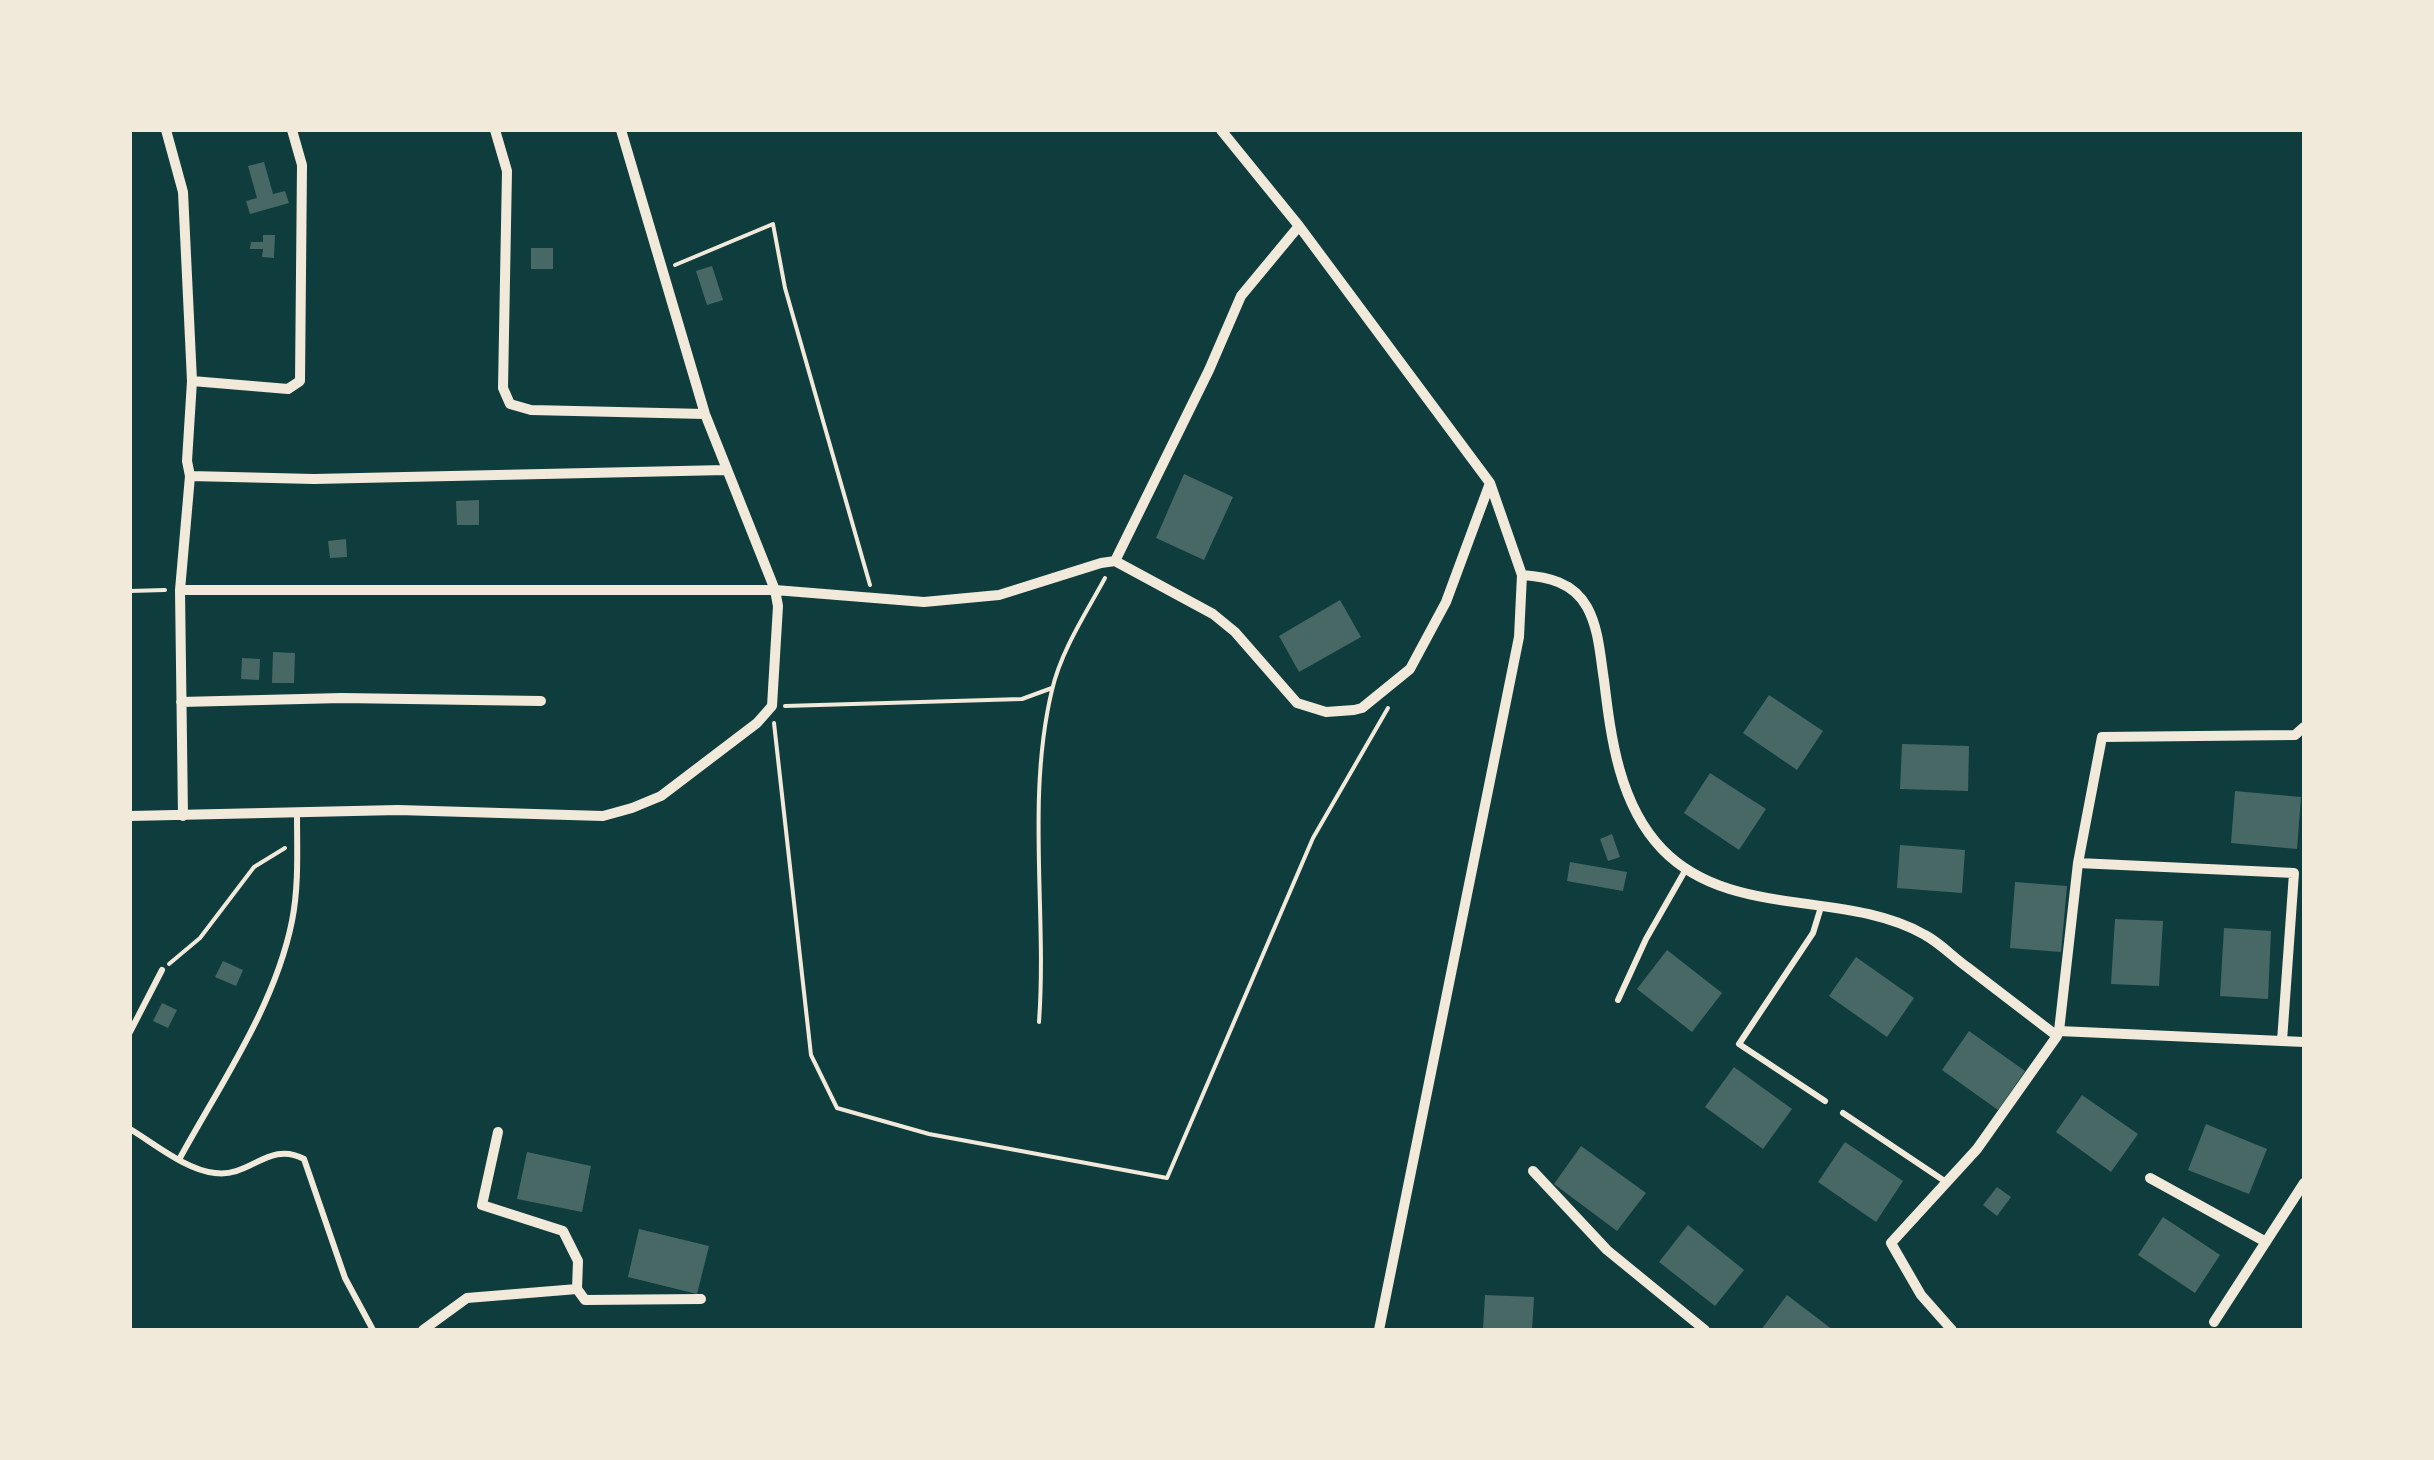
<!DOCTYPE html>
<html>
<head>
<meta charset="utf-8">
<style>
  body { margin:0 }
  #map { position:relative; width:2434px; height:1460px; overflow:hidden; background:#0f3d3e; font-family:"Open Sans",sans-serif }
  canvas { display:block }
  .frame { position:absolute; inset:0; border:132px solid #f1e9da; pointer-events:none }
</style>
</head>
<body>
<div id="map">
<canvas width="2434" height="1460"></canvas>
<div class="frame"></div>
</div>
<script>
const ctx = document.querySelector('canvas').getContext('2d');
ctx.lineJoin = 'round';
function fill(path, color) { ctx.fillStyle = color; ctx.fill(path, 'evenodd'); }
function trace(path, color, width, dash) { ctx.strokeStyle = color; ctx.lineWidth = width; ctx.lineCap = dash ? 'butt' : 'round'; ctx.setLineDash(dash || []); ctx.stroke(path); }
const building = new Path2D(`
  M 264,162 L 273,194 L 285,191 L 289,203 L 250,214 L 246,201 L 257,198 L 248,166 Z
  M 263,235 L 275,235 L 274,258 L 262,257 L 263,249 L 250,249 L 251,242 L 263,242 Z
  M 531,248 L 553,248 L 553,269 L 531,269 Z
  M 712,266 L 723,300 L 707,305 L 696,271 Z
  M 1184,474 L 1233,497 L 1204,560 L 1156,538 Z
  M 479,500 L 479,525 L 457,525 L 456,501 Z
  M 346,539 L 347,557 L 330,558 L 328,541 Z
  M 1340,600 L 1361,637 L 1299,672 L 1279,636 Z
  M 273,652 L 295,653 L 294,683 L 272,683 Z
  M 242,658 L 260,659 L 259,680 L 241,679 Z
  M 1769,695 L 1823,731 L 1797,770 L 1743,733 Z
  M 1902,744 L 1969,746 L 1968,791 L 1900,789 Z
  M 1710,773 L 1766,809 L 1739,850 L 1684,813 Z
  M 2235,791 L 2301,797 L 2297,849 L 2231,843 Z
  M 1612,834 L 1620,857 L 1608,861 L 1600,839 Z
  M 1900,845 L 1965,850 L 1962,893 L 1897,888 Z
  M 1570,862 L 1627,872 L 1623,891 L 1567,881 Z
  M 2015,882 L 2067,886 L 2061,952 L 2010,948 Z
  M 2115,919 L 2163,921 L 2159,986 L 2111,984 Z
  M 2224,928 L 2271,931 L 2268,999 L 2220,996 Z
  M 1667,950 L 1722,993 L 1692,1032 L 1637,989 Z
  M 1856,957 L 1914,998 L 1887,1037 L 1829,996 Z
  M 223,961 L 243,970 L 236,986 L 215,977 Z
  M 162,1003 L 177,1010 L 168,1028 L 153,1021 Z
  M 1969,1031 L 2025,1071 L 1998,1110 L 1942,1070 Z
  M 1734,1067 L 1792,1109 L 1763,1149 L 1705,1107 Z
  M 2082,1095 L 2138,1134 L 2111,1172 L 2056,1132 Z
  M 2206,1124 L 2267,1149 L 2249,1194 L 2188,1170 Z
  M 1845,1142 L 1903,1181 L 1876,1222 L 1818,1182 Z
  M 1581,1146 L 1646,1193 L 1617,1231 L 1554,1184 Z
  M 527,1152 L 591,1166 L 582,1212 L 517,1199 Z
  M 1997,1187 L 2011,1197 L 1997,1216 L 1983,1205 Z
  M 2163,1217 L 2220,1255 L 2195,1293 L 2138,1255 Z
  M 1688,1225 L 1744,1270 L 1715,1306 L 1659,1262 Z
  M 639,1229 L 709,1246 L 697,1294 L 628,1277 Z
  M 1485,1295 L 1534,1297 L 1532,1330 L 1483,1330 Z
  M 1787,1295 L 1833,1330 L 1761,1330 Z`);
const path = new Path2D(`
  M 675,265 L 773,224 L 785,288 L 870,585
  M 130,591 L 165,590
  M 785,706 L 1022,699 L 1052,688
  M 774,723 L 811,1055 L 837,1108 L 929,1134 L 1167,1178 L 1313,838 L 1388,708
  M 169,964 L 200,938 L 254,867 L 285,848
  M 1039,1022 C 1047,913 1026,798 1052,690 C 1061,651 1086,613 1105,578`);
const service = new Path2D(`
  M 1821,907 L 1813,933 L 1739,1044 L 1825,1101
  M 1618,1000 L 1646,939 L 1686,869
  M 130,1032 L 162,970
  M 1843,1113 L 1946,1182
  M 130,1129 C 155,1144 186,1170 215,1173 C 250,1178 269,1140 304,1159 L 345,1278 L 373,1330
  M 180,1158 C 221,1083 275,1006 292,921 C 299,886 297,849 297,813`);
const minor = new Path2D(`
  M 166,130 L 183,192 L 192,381 L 187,461 L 190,476 L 180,590 L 183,816
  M 495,130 L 507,171 L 503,388 L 510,404 L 531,410 L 705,414
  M 1221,130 L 1299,226 L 1490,483 L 1522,575
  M 192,381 L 288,389 L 300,381 L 302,165 L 292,130
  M 190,476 L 314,479 L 726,470
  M 1115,561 L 1209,370 L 1241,296 L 1299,226
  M 180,590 L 775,590 L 924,602 L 999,595 L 1101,563 L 1115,561 L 1213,614 L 1235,632 L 1297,703 L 1326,712 L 1354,710 L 1362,708 L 1410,669 L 1446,602 L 1490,483
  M 181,702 L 342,698 L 541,701
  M 130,816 L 398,810 L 603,816 L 632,808 L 661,796 L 757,723 L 772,706 L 778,606 L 775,590 L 705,414 L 621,130
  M 2059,1031 L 2078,863
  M 2282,1041 L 2294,873 L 2078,863 L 2102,737 L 2295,735 L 2304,727
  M 1533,1171 L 1607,1250 L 1705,1330
  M 2150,1178 L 2266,1242
  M 577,1289 L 585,1300 L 701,1299
  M 2214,1322 L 2304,1183
  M 423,1330 L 467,1298 L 577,1289 L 578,1261 L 563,1231 L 482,1205 L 498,1132
  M 1379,1330 L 1519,637 L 1522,575 C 1548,577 1573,582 1587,607 C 1599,629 1600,655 1604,680 C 1611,738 1619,804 1662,849 C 1730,920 1844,889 1925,935 C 1940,943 1953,957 1967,967 C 1997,990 2027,1013 2057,1036 L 2059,1031 L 2304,1042
  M 1952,1330 L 1921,1295 L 1891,1243 L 1977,1149 L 2057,1036`);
fill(building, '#486865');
trace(path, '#f1e9da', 4);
trace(service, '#f1e9da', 6);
trace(minor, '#f1e9da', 10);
</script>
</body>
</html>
